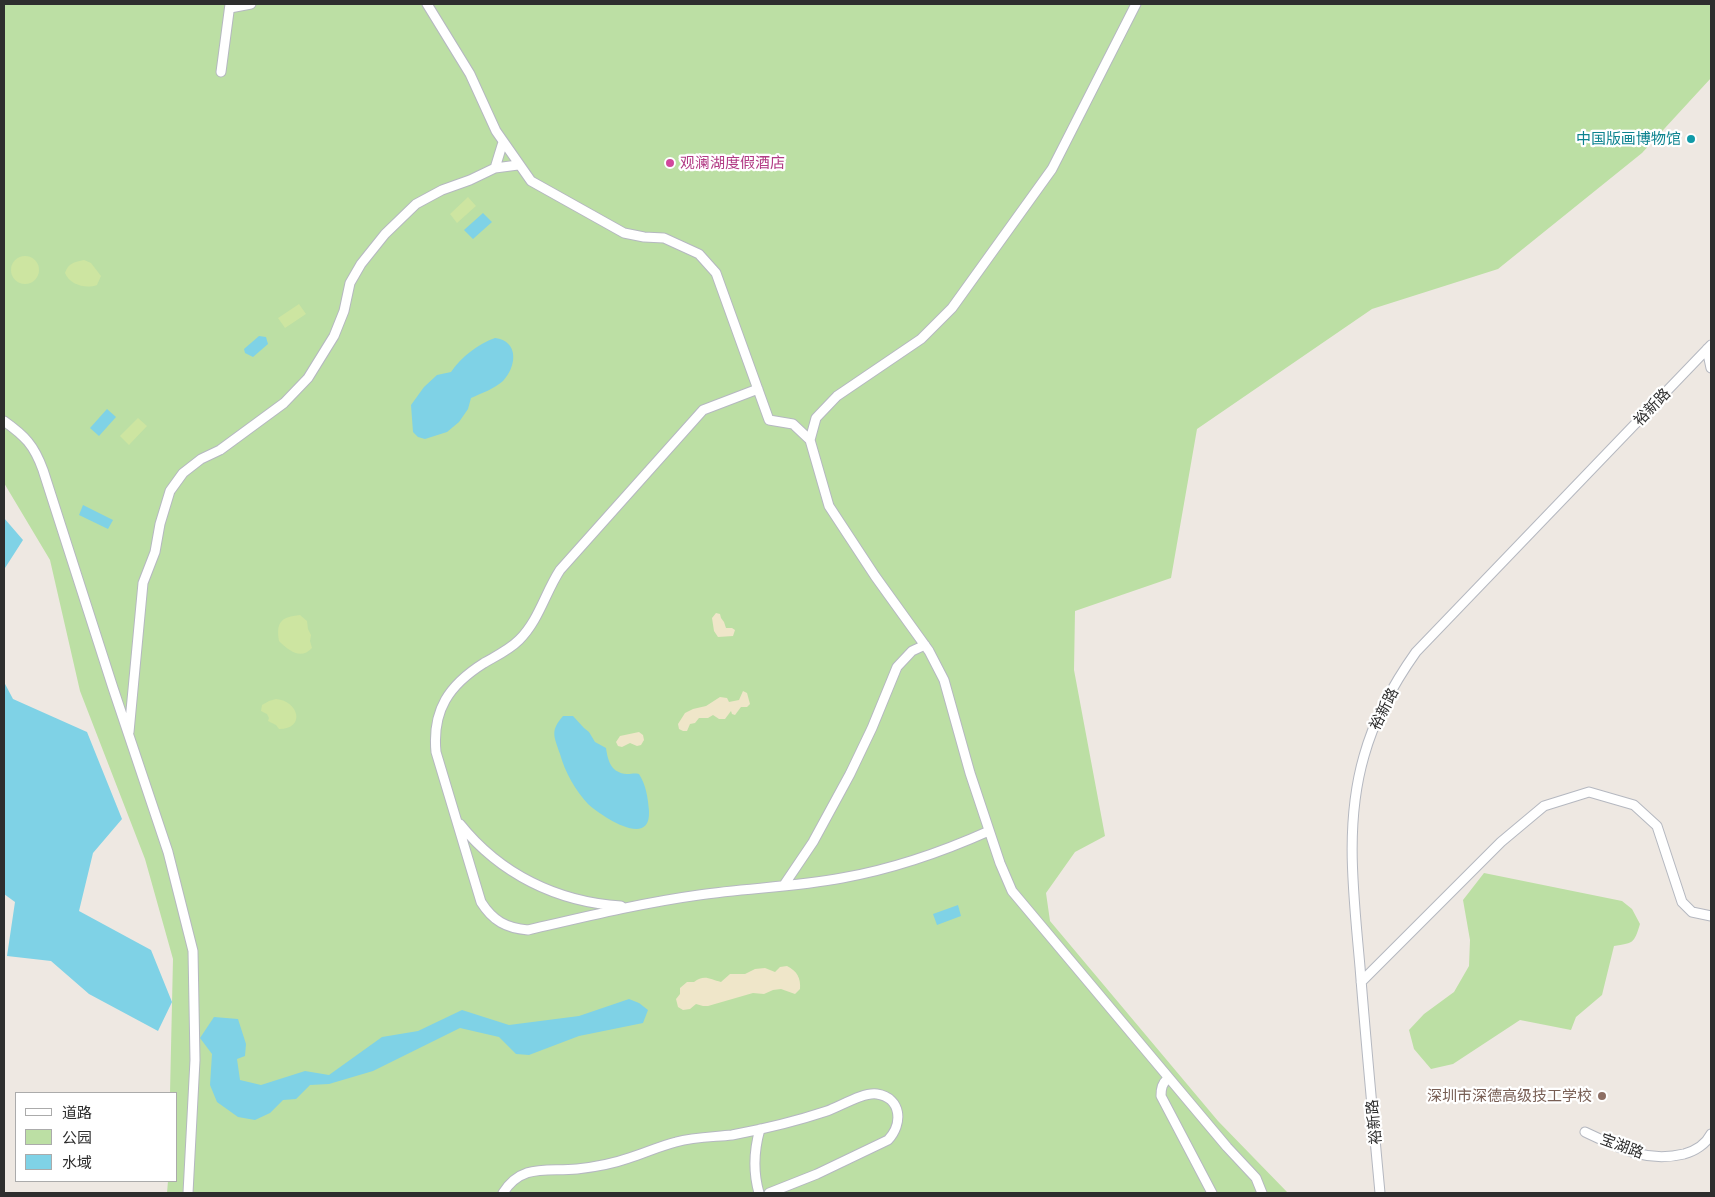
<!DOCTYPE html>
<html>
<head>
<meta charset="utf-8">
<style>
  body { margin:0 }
  #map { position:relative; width:1715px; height:1197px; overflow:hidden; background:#eee8e2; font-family:Ubuntu,"Noto Sans SC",sans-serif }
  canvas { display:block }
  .frame { position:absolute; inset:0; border:5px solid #2e2e2e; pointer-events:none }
  .legend { position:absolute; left:15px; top:1092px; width:162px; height:90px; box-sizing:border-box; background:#fff; border:1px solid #ababab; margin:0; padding:6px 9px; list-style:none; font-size:15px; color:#2e2e2e }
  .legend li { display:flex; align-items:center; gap:10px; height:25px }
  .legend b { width:25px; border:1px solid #ababab }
</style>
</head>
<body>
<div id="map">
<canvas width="1715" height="1197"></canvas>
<div class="frame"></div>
<ul class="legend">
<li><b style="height:6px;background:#fff"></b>道路</li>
<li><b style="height:14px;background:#bcdfa4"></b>公园</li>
<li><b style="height:14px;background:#7fd2e6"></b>水域</li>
</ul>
</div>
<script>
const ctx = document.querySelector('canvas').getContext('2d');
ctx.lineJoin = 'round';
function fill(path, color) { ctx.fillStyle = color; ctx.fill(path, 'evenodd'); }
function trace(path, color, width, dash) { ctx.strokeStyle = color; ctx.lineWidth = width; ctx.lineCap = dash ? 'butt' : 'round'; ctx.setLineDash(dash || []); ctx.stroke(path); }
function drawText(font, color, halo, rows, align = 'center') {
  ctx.font = font + ' Ubuntu,"Noto Sans SC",sans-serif'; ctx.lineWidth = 4.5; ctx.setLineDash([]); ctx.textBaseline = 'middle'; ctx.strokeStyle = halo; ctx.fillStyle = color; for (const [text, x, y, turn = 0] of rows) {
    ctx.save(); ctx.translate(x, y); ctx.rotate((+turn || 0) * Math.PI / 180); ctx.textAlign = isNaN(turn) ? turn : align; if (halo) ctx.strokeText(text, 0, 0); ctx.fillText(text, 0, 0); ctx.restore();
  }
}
const green = new Path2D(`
  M 4,4 L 1711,4 L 1711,78 L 1642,153 L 1498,269 L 1372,309 L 1197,429 L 1171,578 L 1075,611 L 1074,670 L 1105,836 L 1075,852 L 1046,893 L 1050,921 L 1218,1121 L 1288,1193 L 167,1193 L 168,1181 L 176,1181 L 176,1093 L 170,1093 L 173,959 L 145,859 L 80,691 L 50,560 L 4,483 Z
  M 1484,873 L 1622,901 L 1632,909 L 1640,924 C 1634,944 1633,943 1614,946 L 1602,995 L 1576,1017 L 1571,1030 L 1520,1020 L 1453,1064 L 1431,1069 L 1414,1049 L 1409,1030 L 1424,1014 L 1454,992 L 1469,966 L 1470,940 L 1463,900 Z`);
const sand = new Path2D(`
  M 716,613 L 720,614 L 721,618 L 724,622 L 726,628 L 732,628 L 735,630 L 733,636 L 718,637 L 714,631 L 712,618 Z
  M 743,691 L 747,693 L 750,704 L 747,707 L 741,707 L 735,715 L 732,714 L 731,711 L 725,719 L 719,719 L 713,715 L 708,718 L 699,718 L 695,723 L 690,724 L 687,731 L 683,731 L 679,729 L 678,724 L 685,713 L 693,709 L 706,706 L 720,697 L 727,698 L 729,702 L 739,700 Z
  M 639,732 L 643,735 L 644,740 L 641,745 L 637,746 L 630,743 L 622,747 L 618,746 L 616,742 L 620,736 Z
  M 787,966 C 797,971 801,978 800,989 L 795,994 L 781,989 L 773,990 L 764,994 L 753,993 L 708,1006 L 703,1006 L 696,1004 L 690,1009 L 683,1010 L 678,1007 L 676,999 L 680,994 L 680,988 L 687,982 L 694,982 C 704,974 710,979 721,982 L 730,974 L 745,974 L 755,969 L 765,968 L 775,972 L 780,967 Z`);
const pitch = new Path2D(`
  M 468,197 L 476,206 L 457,223 L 450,214 Z
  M11 270a14 14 0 1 1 28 0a14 14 0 1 1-28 0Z
  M 84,260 L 91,263 L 101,276 L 97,285 C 86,289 70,285 65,273 C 68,263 75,262 84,260 Z
  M 299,304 L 306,314 L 285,328 L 278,318 Z
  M 138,418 L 147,426 L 129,445 L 120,436 Z
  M 300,615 L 307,621 L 308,629 L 311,635 L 310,641 L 312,648 C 301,660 289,651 279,641 C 276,622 281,617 300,615 Z
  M 276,699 C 299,701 306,729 279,729 L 276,725 L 268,721 L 269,718 L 267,714 L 261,711 L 262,705 L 269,701 Z`);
const water = new Path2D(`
  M 483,213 L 492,222 L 473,239 L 464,230 Z
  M 259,336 L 266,337 L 268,344 L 253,357 L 245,353 L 244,349 Z
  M 495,338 C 519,341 517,366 503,381 C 494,389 482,393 471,398 L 468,409 L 459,422 L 447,432 L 425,439 L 418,437 L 413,432 L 411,405 L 424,387 L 437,375 L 451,372 C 461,357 478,344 495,338 Z
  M 107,409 L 116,417 L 99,436 L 90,428 Z
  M 83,505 L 113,520 L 108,529 L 79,515 Z
  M 4,518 L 23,540 L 5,568 L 4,574 Z
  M 4,682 L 13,699 L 87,732 L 122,819 L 93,853 L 79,911 L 151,950 L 172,1002 L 158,1031 L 89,994 L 51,961 L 7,956 L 15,902 L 4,894 Z
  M 563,716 L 573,716 L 584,728 L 589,732 L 595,742 L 606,748 C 608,761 611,773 627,774 C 632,774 634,773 639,774 C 646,785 648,798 649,811 C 651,850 600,815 588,804 C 575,790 565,772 560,754 C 554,736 550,731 563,716 Z
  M 958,905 L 961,916 L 937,925 L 933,914 Z
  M 629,999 L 639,1003 L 648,1010 L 643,1023 L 579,1036 L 529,1055 L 516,1054 L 499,1037 L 460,1028 L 373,1071 L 329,1084 L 310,1085 L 296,1099 L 283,1100 L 270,1113 L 255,1120 L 238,1117 L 217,1102 L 210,1085 L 212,1054 L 200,1038 L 214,1017 L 238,1019 L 246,1044 L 245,1056 L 237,1059 L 240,1080 L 261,1085 L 305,1071 L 329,1075 L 382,1037 L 418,1031 L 462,1010 L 509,1025 L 579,1016 Z`);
const minor = new Path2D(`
  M 427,4 L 470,74 L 496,131 L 531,181 L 624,233 L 644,237 L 664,238 L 699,254 L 716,273 L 769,420 L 793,424 L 810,440
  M 1136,4 L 1052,169 L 952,308 L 921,339 L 837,396 L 816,418 L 810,440 L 829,506 L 875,576 L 929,651 L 944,680 L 970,773 L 1000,863 L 1012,891 L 1227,1147 L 1256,1178 L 1262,1193
  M 230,8 L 251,4
  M 221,72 L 230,4
  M 495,168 L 518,165
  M 1707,349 L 1711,368
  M 758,389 L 703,410 L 560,570 C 545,593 539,620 519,640 C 509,650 496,656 484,663 C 449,685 432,710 436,752 L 481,902 C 493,921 506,928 528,930 C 584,917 641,903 699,895 C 746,888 795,887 842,878 C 893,869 942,852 989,831
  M 4,421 C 25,436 34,445 43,470 L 113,688 L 168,852 L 193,951 L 195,1060 L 188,1193
  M 129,732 L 143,583 L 155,552 L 160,524 L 170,491 L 183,473 L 201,459 L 220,450 L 284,403 L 308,378 L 334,336 L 344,311 L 350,283 L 361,264 L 385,234 L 416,204 L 442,190 L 470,180 L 495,168 L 503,142
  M 460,824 C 500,874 557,902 621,906
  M 784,885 L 813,842 L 850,774 L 872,728 L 897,667 L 912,651 L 925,645
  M 1361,982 L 1501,842 L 1544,806 L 1589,792 L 1634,805 L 1657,826 L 1682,902 L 1692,912 L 1711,916
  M 1168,1078 C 1162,1084 1161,1088 1161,1096 L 1212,1193
  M 1585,1132 C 1619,1148 1646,1163 1684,1154 C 1695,1151 1706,1144 1711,1134
  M 503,1193 C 522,1163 547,1172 577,1169 C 595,1167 612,1164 629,1158 C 645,1153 660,1146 676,1142 C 694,1137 713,1137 732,1135 C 764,1129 797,1121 827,1111 C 841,1106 863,1092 877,1094 C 902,1098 903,1124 888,1140 L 817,1174 L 769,1193
  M 759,1193 C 753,1172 754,1150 760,1129
  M 1380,1193 C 1373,1118 1366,1043 1360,967 C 1354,897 1344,825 1364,756 C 1374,720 1394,683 1416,652 L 1711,345`);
const markers = [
  [1691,139,5,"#0f9aa8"],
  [670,163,5,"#d1479c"],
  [1602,1096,5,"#8d6e63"]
];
const cultureNames = [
  ["中国版画博物馆",1681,139]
];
const hotelNames = [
  ["观澜湖度假酒店",680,163]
];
const streetNames = [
  ["裕新路",1652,407,-46],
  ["裕新路",1384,709,-63],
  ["裕新路",1374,1122,-95],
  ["宝湖路",1622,1146,20]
];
const educationNames = [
  ["深圳市深德高级技工学校",1592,1096]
];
fill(green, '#bcdfa4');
fill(sand, '#efe6c9');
fill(pitch, '#cde5a1');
fill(water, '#7fd2e6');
trace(minor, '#b5b8c0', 11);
trace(minor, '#fff', 9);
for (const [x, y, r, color] of markers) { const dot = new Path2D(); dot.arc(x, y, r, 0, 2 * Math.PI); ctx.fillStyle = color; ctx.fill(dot); trace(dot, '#fff', 2); }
drawText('15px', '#0d838f', '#fff', cultureNames, 'right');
drawText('15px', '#b23c85', '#fff', hotelNames, 'left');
drawText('15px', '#2e2e2e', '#fff', streetNames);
drawText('15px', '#785e54', '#fff', educationNames, 'right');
</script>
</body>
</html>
